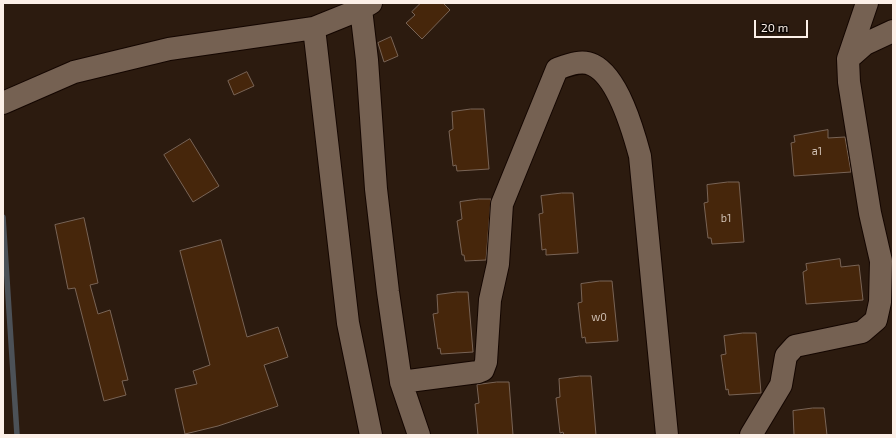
<!DOCTYPE html>
<html>
<head>
<meta charset="utf-8">
<style>
  body { margin:0 }
  #map { position:relative; width:896px; height:438px; overflow:hidden; background:#2c1b0f; font-family:"Exo 2",sans-serif }
  canvas { display:block }
  .frame { position:absolute; inset:0; border:4px solid #fcf0e8; pointer-events:none }
  .scale { position:absolute; left:754px; top:20px; width:54px; height:18px; box-sizing:border-box; border:2px solid #fcf0e8; border-top:0; padding-left:5px; font-size:12px; line-height:14px; white-space:nowrap; color:#fcf0e8; -webkit-text-stroke:3px #0f0804; paint-order:stroke }
</style>
</head>
<body>
<div id="map">
<canvas width="896" height="438"></canvas>
<div class="frame"></div>
<div class="scale">20 m</div>
</div>
<script>
const ctx = document.querySelector('canvas').getContext('2d');
ctx.lineJoin = 'round';
function trace(path, color, width, dash) { ctx.strokeStyle = color; ctx.lineWidth = width; ctx.lineCap = dash ? 'butt' : 'round'; ctx.setLineDash(dash || []); ctx.stroke(path); }
function fill(path, color) { ctx.fillStyle = color; ctx.fill(path, 'evenodd'); }
function drawText(font, color, halo, rows, align = 'center') {
  ctx.font = font + ' "Exo 2",sans-serif'; ctx.lineWidth = 3; ctx.setLineDash([]); ctx.textBaseline = 'middle'; ctx.strokeStyle = halo; ctx.fillStyle = color; for (const [text, x, y, turn = 0] of rows) {
    ctx.save(); ctx.translate(x, y); ctx.rotate((+turn || 0) * Math.PI / 180); ctx.textAlign = isNaN(turn) ? turn : align; if (halo) ctx.strokeText(text, 0, 0); ctx.fillText(text, 0, 0); ctx.restore();
  }
}
const stream = new Path2D(`
  M 3,217 L 17,435`);
const building = new Path2D(`
  M 421,3 L 443,3 L 450,10 L 422,39 L 406,23 L 415,15 L 412,12 Z
  M 391,37 L 398,56 L 384,62 L 378,43 Z
  M 247,72 L 254,86 L 234,95 L 228,81 Z
  M 471,109 L 484,109 L 489,169 L 457,171 L 456,165 L 453,166 L 449,131 L 453,129 L 452,112 Z
  M 828,130 L 828,138 L 845,137 L 851,172 L 794,176 L 791,143 L 795,142 L 794,136 Z
  M 190,139 L 219,186 L 193,202 L 164,155 Z
  M 728,182 L 739,182 L 744,242 L 712,244 L 711,238 L 708,238 L 704,203 L 708,202 L 707,185 Z
  M 562,193 L 573,193 L 578,253 L 546,255 L 546,249 L 542,250 L 539,214 L 543,213 L 541,196 Z
  M 479,199 L 491,199 L 486,260 L 465,261 L 464,255 L 462,255 L 457,221 L 462,219 L 460,202 Z
  M 84,218 L 98,283 L 90,285 L 98,314 L 110,310 L 128,380 L 122,381 L 126,395 L 104,401 L 75,288 L 68,289 L 55,225 Z
  M 221,240 L 247,337 L 278,327 L 288,357 L 264,365 L 278,406 L 218,426 L 185,434 L 175,389 L 197,384 L 193,371 L 210,365 L 180,251 Z
  M 840,259 L 841,267 L 859,265 L 863,300 L 806,304 L 803,272 L 807,270 L 806,264 Z
  M 600,281 L 612,281 L 618,341 L 586,343 L 585,337 L 582,338 L 578,303 L 582,302 L 581,284 Z
  M 457,292 L 468,292 L 473,352 L 441,354 L 440,348 L 438,349 L 433,314 L 438,313 L 437,295 Z
  M 743,333 L 756,333 L 761,393 L 729,395 L 728,389 L 726,390 L 721,355 L 726,354 L 724,336 Z
  M 580,376 L 591,376 L 596,435 L 564,435 L 563,432 L 560,433 L 556,398 L 560,397 L 559,379 Z
  M 497,382 L 509,382 L 513,435 L 478,435 L 475,404 L 479,403 L 477,385 Z
  M 813,408 L 824,408 L 827,435 L 794,435 L 793,411 Z`);
const minor = new Path2D(`
  M 867,3 L 848,59 L 865,44 L 893,31
  M 361,9 L 367,60 L 376,189 L 388,292 L 401,382 L 419,435
  M 314,28 L 348,323 L 371,435
  M 3,103 L 74,72 L 169,49 L 314,28 L 361,9 L 371,3
  M 401,382 L 478,372 L 483,370 L 486,362 L 490,300 L 498,264 L 502,204 L 557,69 C 568,65 582,59 593,65 C 618,77 633,130 640,156 L 667,435
  M 751,435 L 781,385 L 786,356 L 795,346 L 862,332 L 876,320 L 880,302 L 881,261 L 870,213 L 849,82 L 848,59`);
const numberNames = [
  ["a1",817,151],
  ["b1",726,218],
  ["w0",599,317]
];
trace(stream, '#4c5157', 5.5);
fill(building, '#46260b');
trace(building, '#796456', 1);
trace(minor, '#140600', 24);
trace(minor, '#756152', 22);
drawText('11px', '#cebeb1', null, numberNames);
</script>
</body>
</html>
